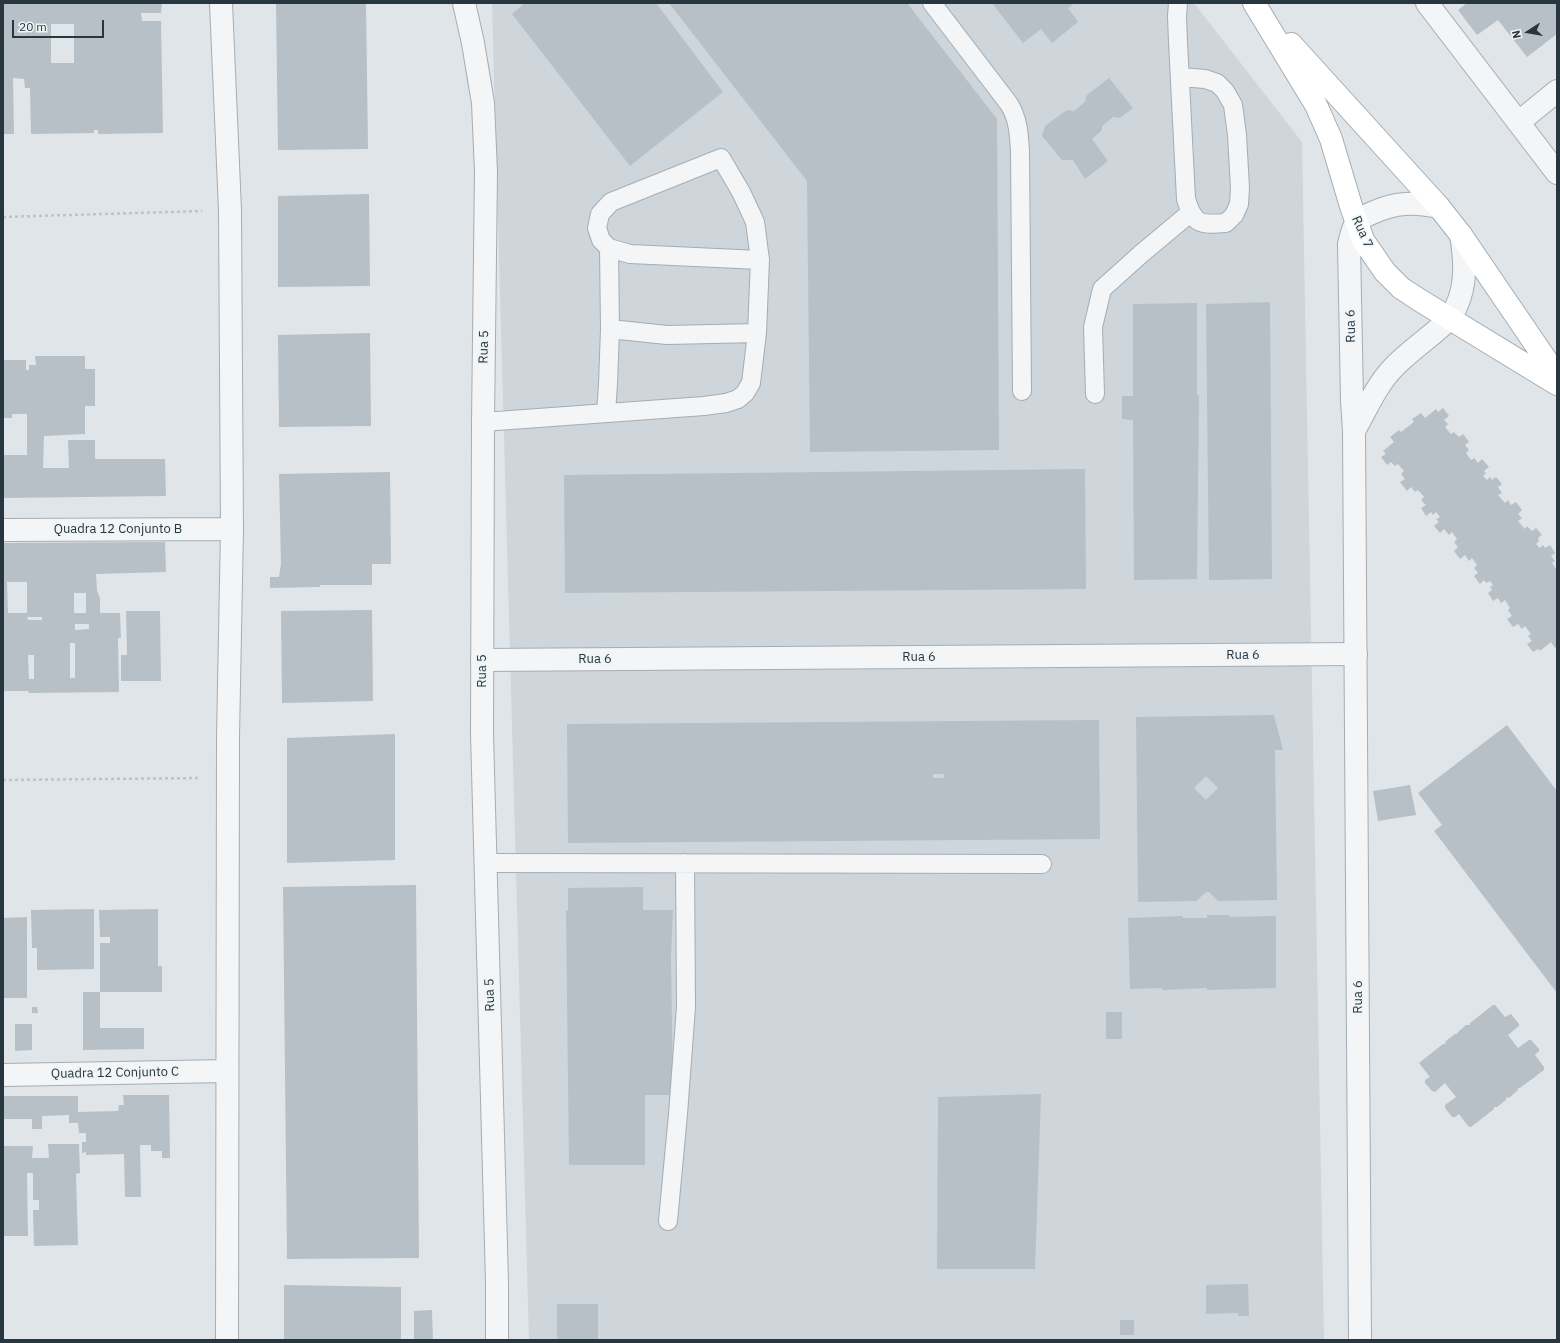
<!DOCTYPE html>
<html>
<head>
<meta charset="utf-8">
<style>
  body { margin:0 }
  #map { position:relative; width:1560px; height:1343px; overflow:hidden; background:#e0e5e9; font-family:"IBM Plex Sans",sans-serif }
  canvas { display:block }
  .frame { position:absolute; inset:0; border:4px solid #283640; pointer-events:none }
  .north { position:absolute; left:1508px; top:12px; width:40px; height:40px; -webkit-text-stroke:3px #eff4f6; paint-order:stroke; rotate:258deg; font-size:11px; font-weight:700; line-height:16px; text-align:center; color:#283640 }
  .north::after { content:''; display:block; margin:auto; width:14px; height:18px; background:#283640; clip-path:polygon(50% 0,100% 100%,50% 72%,0 100%) }
  .scale { position:absolute; left:12px; top:20px; width:92px; height:18px; box-sizing:border-box; border:2px solid #283640; border-top:0; padding-left:5px; font-size:12px; line-height:14px; white-space:nowrap; color:#283640; -webkit-text-stroke:3px #eff4f6; paint-order:stroke }
</style>
</head>
<body>
<div id="map">
<canvas width="1560" height="1343"></canvas>
<div class="frame"></div>
<div class="north">N</div>
<div class="scale">20 m</div>
</div>
<script>
const ctx = document.querySelector('canvas').getContext('2d');
ctx.lineJoin = 'round';
function fill(path, color) { ctx.fillStyle = color; ctx.fill(path, 'evenodd'); }
function trace(path, color, width, dash) { ctx.strokeStyle = color; ctx.lineWidth = width; ctx.lineCap = dash ? 'butt' : 'round'; ctx.setLineDash(dash || []); ctx.stroke(path); }
function drawText(font, color, halo, rows, align = 'center') {
  ctx.font = font + ' "IBM Plex Sans",sans-serif'; ctx.lineWidth = 3; ctx.setLineDash([]); ctx.textBaseline = 'middle'; ctx.strokeStyle = halo; ctx.fillStyle = color; for (const [text, x, y, turn = 0] of rows) {
    ctx.save(); ctx.translate(x, y); ctx.rotate((+turn || 0) * Math.PI / 180); ctx.textAlign = isNaN(turn) ? turn : align; if (halo) ctx.strokeText(text, 0, 0); ctx.fillText(text, 0, 0); ctx.restore();
  }
}
const built = new Path2D(`
  M 492,3 L 1194,3 L 1302,142 L 1324,1340 L 529,1340 Z`);
const building = new Path2D(`
  M 3,3 L 162,3 L 161,13 L 141,13 L 142,21 L 161,21 L 163,133 L 98,134 L 98,130 L 94,130 L 94,133 L 31,134 L 30,88 L 25,88 L 24,79 L 13,78 L 14,134 L 3,134 ZM 51,24 L 74,24 L 74,63 L 51,63 Z
  M 276,3 L 366,3 L 368,149 L 278,150 Z
  M 525,3 L 656,3 L 723,92 L 630,166 L 512,14 Z
  M 669,3 L 907,3 L 997,119 L 999,450 L 810,452 L 807,181 Z
  M 992,3 L 1075,3 L 1068,8 L 1078,22 L 1052,43 L 1041,29 L 1023,43 Z
  M 1467,3 L 1557,3 L 1557,34 L 1527,57 L 1498,20 L 1477,35 L 1458,10 Z
  M 1109,78 L 1133,108 L 1120,118 L 1113,117 L 1102,126 L 1102,130 L 1092,139 L 1108,161 L 1085,179 L 1073,160 L 1062,160 L 1042,136 L 1045,126 L 1067,110 L 1074,111 L 1085,102 L 1086,96 Z
  M 369,194 L 370,286 L 278,287 L 278,196 Z
  M 1270,302 L 1272,579 L 1209,580 L 1206,304 Z
  M 1197,303 L 1197,395 L 1199,395 L 1197,579 L 1134,580 L 1133,420 L 1122,419 L 1122,396 L 1133,396 L 1133,304 Z
  M 370,333 L 371,426 L 279,427 L 278,335 Z
  M 35,356 L 85,356 L 85,369 L 95,369 L 95,406 L 85,406 L 85,434 L 44,436 L 43,468 L 69,468 L 68,440 L 95,440 L 95,459 L 165,459 L 166,496 L 3,498 L 3,455 L 27,455 L 27,414 L 12,414 L 12,418 L 3,418 L 3,360 L 26,360 L 26,370 L 29,370 L 29,365 L 36,365 Z
  M 1443,408 L 1449,416 L 1444,420 L 1448,424 L 1445,427 L 1451,434 L 1454,432 L 1459,437 L 1463,434 L 1469,442 L 1465,445 L 1469,450 L 1466,453 L 1471,460 L 1474,458 L 1478,463 L 1482,459 L 1489,467 L 1484,471 L 1486,473 L 1483,476 L 1487,480 L 1490,477 L 1492,480 L 1496,477 L 1502,484 L 1498,487 L 1502,493 L 1498,495 L 1505,503 L 1508,500 L 1511,505 L 1516,502 L 1522,510 L 1518,514 L 1522,518 L 1518,521 L 1525,529 L 1527,526 L 1532,531 L 1536,528 L 1542,535 L 1538,538 L 1539,541 L 1536,544 L 1540,548 L 1543,545 L 1545,548 L 1550,545 L 1555,553 L 1551,556 L 1555,561 L 1552,563 L 1557,570 L 1557,647 L 1555,648 L 1551,642 L 1540,651 L 1538,649 L 1533,652 L 1527,644 L 1532,641 L 1528,636 L 1531,634 L 1525,626 L 1522,629 L 1518,624 L 1513,627 L 1507,619 L 1512,616 L 1508,610 L 1510,608 L 1505,600 L 1501,603 L 1498,598 L 1493,601 L 1488,593 L 1492,590 L 1490,587 L 1493,585 L 1490,581 L 1486,583 L 1484,580 L 1480,584 L 1474,576 L 1478,573 L 1474,568 L 1477,565 L 1472,558 L 1469,561 L 1465,555 L 1460,559 L 1454,551 L 1458,547 L 1454,542 L 1457,539 L 1452,532 L 1449,535 L 1444,529 L 1440,533 L 1434,526 L 1439,522 L 1436,519 L 1440,517 L 1436,512 L 1433,515 L 1431,512 L 1426,516 L 1421,508 L 1426,505 L 1421,500 L 1424,497 L 1418,490 L 1415,492 L 1411,487 L 1407,491 L 1400,482 L 1405,479 L 1401,474 L 1404,471 L 1398,464 L 1395,466 L 1391,462 L 1387,465 L 1381,457 L 1386,454 L 1383,451 L 1394,442 L 1390,437 L 1399,430 L 1401,432 L 1414,422 L 1412,419 L 1421,413 L 1425,418 L 1436,409 L 1438,412 Z
  M 1085,469 L 1086,589 L 565,593 L 564,475 Z
  M 390,472 L 391,564 L 372,564 L 372,585 L 320,585 L 320,587 L 318,587 L 270,588 L 270,577 L 279,577 L 281,564 L 279,474 Z
  M 165,542 L 166,572 L 96,574 L 97,590 L 100,598 L 100,613 L 120,613 L 121,638 L 118,638 L 119,692 L 29,693 L 28,691 L 3,691 L 3,543 ZM 7,582 L 27,582 L 27,613 L 8,613 ZM 74,593 L 86,593 L 86,613 L 74,613 ZM 27,617 L 42,617 L 42,620 L 28,620 ZM 75,624 L 89,624 L 89,629 L 75,630 ZM 70,643 L 75,643 L 75,678 L 70,678 ZM 28,655 L 34,655 L 34,679 L 29,679 Z
  M 372,610 L 373,701 L 282,703 L 281,611 Z
  M 126,611 L 160,611 L 161,681 L 121,681 L 121,655 L 127,655 Z
  M 1274,715 L 1283,750 L 1275,750 L 1277,900 L 1218,901 L 1209,892 L 1206,892 L 1196,901 L 1138,902 L 1136,717 ZM 1206,776 L 1218,788 L 1206,800 L 1194,788 Z
  M 1099,720 L 1100,839 L 568,843 L 567,724 ZM 933,774 L 944,774 L 944,778 L 933,778 Z
  M 1507,725 L 1557,791 L 1557,993 L 1434,831 L 1442,825 L 1418,793 Z
  M 395,734 L 395,860 L 287,863 L 287,738 Z
  M 1410,785 L 1416,815 L 1378,821 L 1373,791 Z
  M 416,885 L 419,1258 L 287,1259 L 283,887 Z
  M 643,887 L 643,910 L 673,910 L 671,956 L 673,1095 L 645,1095 L 645,1165 L 569,1165 L 566,911 L 568,910 L 568,888 Z
  M 94,909 L 94,969 L 37,970 L 37,948 L 32,948 L 31,910 Z
  M 158,909 L 158,966 L 162,966 L 162,992 L 100,992 L 100,1028 L 144,1028 L 144,1049 L 83,1050 L 83,992 L 100,992 L 100,943 L 110,943 L 110,937 L 100,937 L 99,910 Z
  M 1207,915 L 1230,915 L 1230,917 L 1276,916 L 1276,988 L 1207,990 L 1207,988 L 1162,990 L 1162,988 L 1130,989 L 1128,918 L 1183,916 L 1183,918 L 1207,918 Z
  M 27,917 L 27,998 L 3,998 L 3,918 Z
  M 1493,1005 L 1495,1005 L 1505,1017 L 1511,1014 L 1519,1024 L 1519,1026 L 1508,1035 L 1518,1048 L 1529,1040 L 1531,1040 L 1539,1049 L 1539,1051 L 1535,1055 L 1544,1067 L 1544,1070 L 1520,1088 L 1518,1088 L 1518,1090 L 1509,1098 L 1506,1097 L 1506,1100 L 1497,1107 L 1494,1107 L 1494,1109 L 1471,1127 L 1468,1126 L 1459,1114 L 1455,1117 L 1452,1117 L 1445,1108 L 1445,1105 L 1456,1097 L 1445,1083 L 1435,1092 L 1432,1091 L 1425,1083 L 1425,1080 L 1430,1077 L 1419,1063 L 1443,1044 L 1445,1044 L 1446,1041 L 1455,1034 L 1457,1034 L 1458,1032 L 1466,1025 L 1470,1025 L 1470,1023 Z
  M 32,1007 L 37,1007 L 38,1013 L 32,1013 Z
  M 1106,1012 L 1122,1012 L 1122,1039 L 1106,1039 Z
  M 15,1024 L 32,1024 L 32,1050 L 15,1051 Z
  M 1041,1094 L 1035,1269 L 937,1269 L 938,1097 Z
  M 123,1095 L 169,1095 L 170,1158 L 162,1158 L 162,1151 L 151,1151 L 151,1145 L 140,1145 L 141,1197 L 125,1197 L 124,1154 L 86,1155 L 86,1152 L 82,1153 L 82,1142 L 86,1142 L 86,1133 L 79,1133 L 78,1123 L 69,1123 L 69,1115 L 42,1116 L 42,1129 L 32,1129 L 32,1119 L 3,1119 L 3,1096 L 78,1096 L 78,1112 L 118,1111 L 119,1105 L 124,1105 Z
  M 48,1144 L 79,1144 L 80,1173 L 76,1174 L 78,1245 L 34,1246 L 33,1210 L 39,1210 L 39,1200 L 33,1200 L 33,1173 L 27,1173 L 28,1236 L 4,1236 L 4,1146 L 33,1146 L 32,1158 L 49,1158 Z
  M 1248,1284 L 1249,1316 L 1238,1316 L 1238,1313 L 1206,1314 L 1206,1285 Z
  M 284,1285 L 401,1287 L 401,1340 L 284,1340 Z
  M 557,1304 L 598,1304 L 598,1340 L 557,1340 Z
  M 432,1310 L 433,1340 L 414,1340 L 414,1311 Z
  M 1120,1320 L 1134,1320 L 1134,1335 L 1120,1335 Z`);
const path = new Path2D(`
  M 3,217 L 202,211
  M 3,780 L 200,778`);
const service = new Path2D(`
  M 932,3 L 1009,104 C 1018,118 1019,134 1020,151 L 1022,391
  M 1178,3 L 1177,16 L 1178,42 L 1186,199 C 1194,225 1200,225 1226,223 L 1234,215 L 1239,204 L 1240,188 L 1237,135 L 1233,105 L 1225,91 L 1217,83 L 1205,79 L 1181,77
  M 609,248 L 610,329
  M 1095,394 L 1093,327 L 1102,289 L 1141,254 L 1190,213
  M 606,413 L 608,384 L 610,329 L 667,335 L 757,333
  M 483,422 L 704,406 L 726,403 L 738,399 L 745,393 L 751,383 L 757,333 L 760,260 L 755,222 L 741,192 L 721,158 L 611,202 L 600,214 L 597,228 L 601,240 L 609,248 L 630,254 L 760,260
  M 486,863 L 1042,864
  M 668,1221 L 678,1114 L 686,1007 L 685,863`);
const minor = new Path2D(`
  M 221,3 L 230,210 L 232,529 L 228,737 L 227,1340
  M 1427,3 L 1557,173
  M 1519,122 L 1557,91
  M 3,530 L 232,529
  M 482,660 L 1356,654
  M 3,1075 L 227,1071`);
const tertiary = new Path2D(`
  M 464,3 L 473,43 L 483,103 L 486,172 L 483,422 L 482,734 L 497,1282 L 497,1340
  M 1354,431 C 1366,410 1376,386 1393,368 C 1410,350 1431,337 1448,320 C 1452,317 1454,311 1456,307 C 1467,284 1465,260 1461,235
  M 1360,1340 L 1354,431 L 1352,401 L 1349,244 C 1351,237 1352,229 1356,223 C 1360,218 1367,215 1372,213 C 1396,202 1413,202 1439,207`);
const secondary = new Path2D(`
  M 1254,3 L 1316,105 L 1331,139 L 1351,206 L 1363,240 L 1385,272 L 1401,288 L 1421,301 L 1557,384
  M 1291,44 L 1439,207 L 1461,235 L 1557,376`);
const streetNames = [
  ["Rua 7",1362,232,66],
  ["Rua 6",1351,326,-91],
  ["Rua 5",484,347,-89],
  ["Quadra 12 Conjunto B",118,529],
  ["Rua 6",1243,655],
  ["Rua 6",919,657],
  ["Rua 6",595,659],
  ["Rua 5",482,671,-90],
  ["Rua 5",490,995,-92],
  ["Rua 6",1358,997,-90],
  ["Quadra 12 Conjunto C",115,1073,-1]
];
fill(built, '#ced5db');
fill(building, '#b7c0c6');
trace(service, '#a5adb3', 20);
trace(minor, '#a5adb3', 24);
trace(tertiary, '#a5adb3', 24);
trace(secondary, '#a5adb3', 24);
trace(path, '#bec3c7', 2.5, [3, 3]);
trace(service, '#f3f5f7', 18);
trace(minor, '#f3f5f7', 22);
trace(tertiary, '#f3f5f7', 22);
trace(secondary, '#fff', 22);
drawText('13px', '#283640', '#eff4f6', streetNames);
</script>
</body>
</html>
